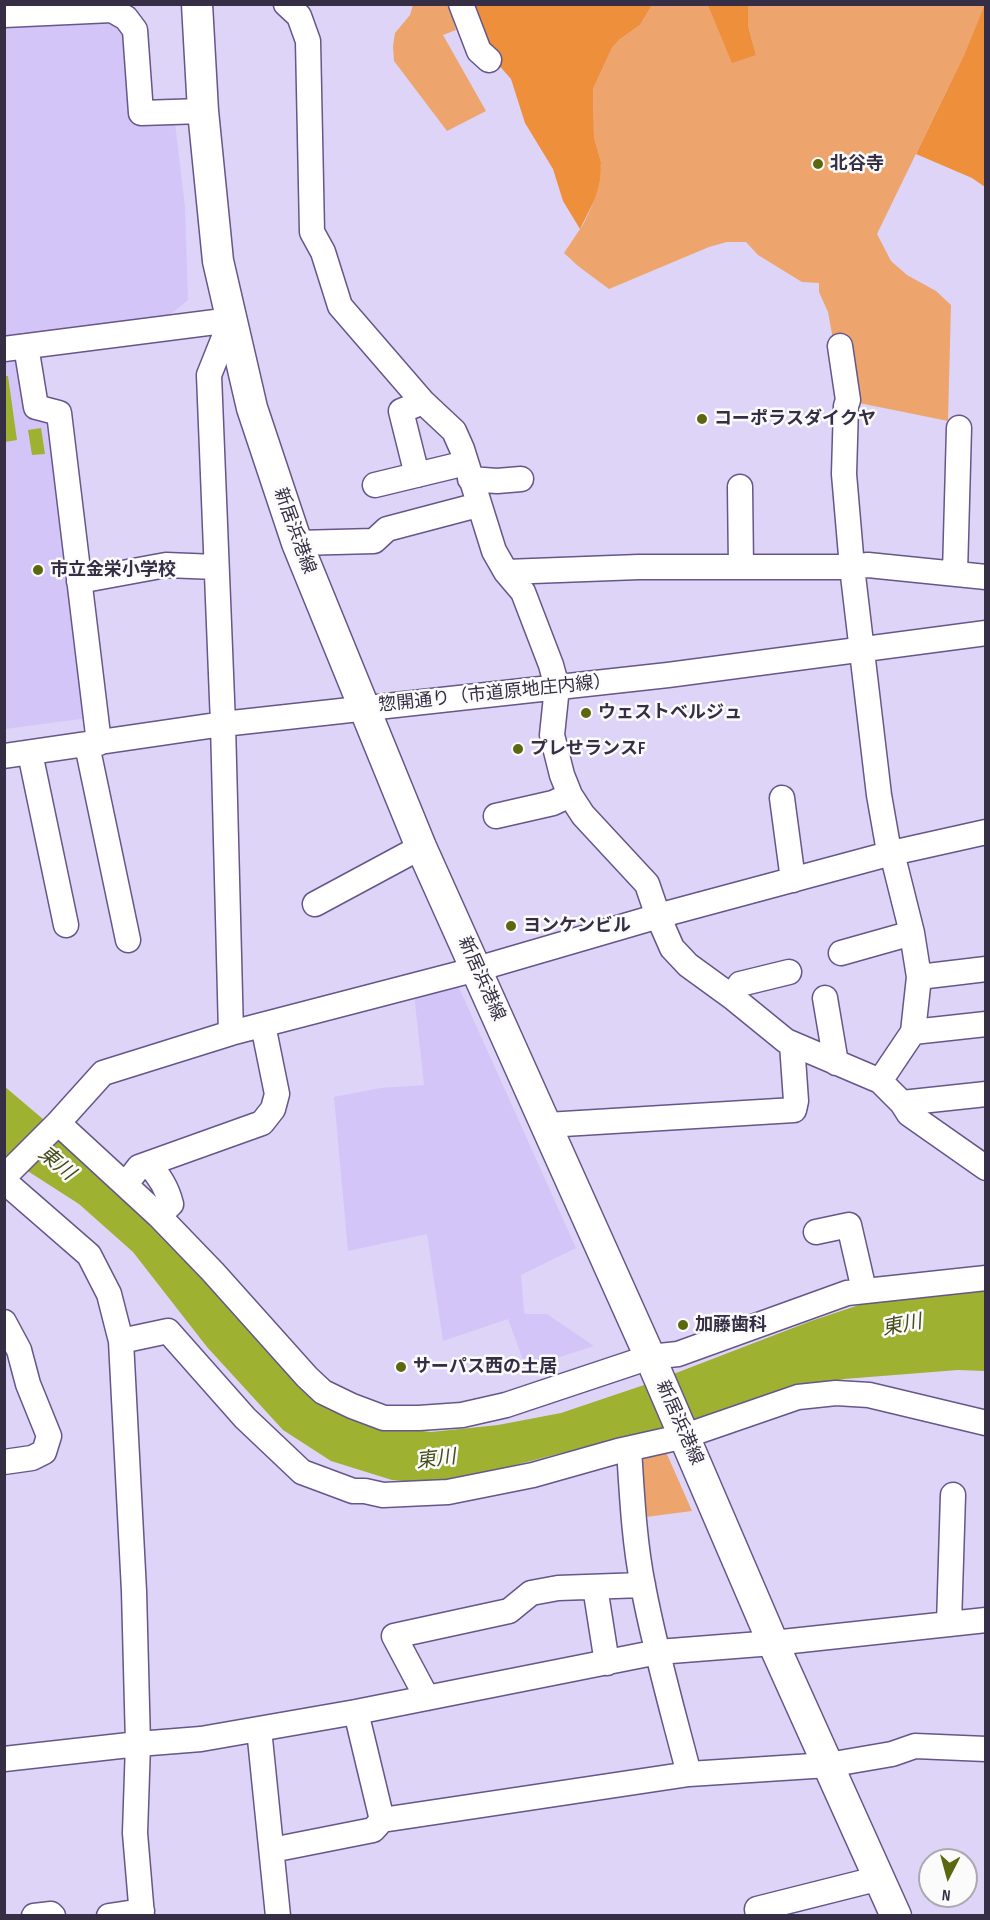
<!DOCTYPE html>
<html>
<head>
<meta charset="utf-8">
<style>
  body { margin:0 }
  #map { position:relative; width:990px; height:1920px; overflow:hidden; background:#ded4f7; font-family:"Sofia Sans Condensed",sans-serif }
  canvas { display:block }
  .frame { position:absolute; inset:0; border:6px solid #352e44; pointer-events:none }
  .north { position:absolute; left:918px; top:1848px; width:60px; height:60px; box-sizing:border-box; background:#fbfbfb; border:2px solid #aca9b2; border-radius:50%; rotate:186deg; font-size:16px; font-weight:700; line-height:24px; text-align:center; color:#352e44 }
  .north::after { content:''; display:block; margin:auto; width:21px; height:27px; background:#5c680f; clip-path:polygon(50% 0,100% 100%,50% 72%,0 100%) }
</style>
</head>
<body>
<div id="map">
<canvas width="990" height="1920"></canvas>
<div class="frame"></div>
<div class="north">N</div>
</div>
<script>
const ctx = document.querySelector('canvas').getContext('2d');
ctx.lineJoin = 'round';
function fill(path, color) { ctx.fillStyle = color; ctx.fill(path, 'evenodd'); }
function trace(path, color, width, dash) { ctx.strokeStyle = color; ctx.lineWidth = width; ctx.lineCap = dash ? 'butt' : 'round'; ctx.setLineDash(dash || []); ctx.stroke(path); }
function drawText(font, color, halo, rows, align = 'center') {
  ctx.font = font + ' "Sofia Sans Condensed","Noto Sans JP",sans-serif'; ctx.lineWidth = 5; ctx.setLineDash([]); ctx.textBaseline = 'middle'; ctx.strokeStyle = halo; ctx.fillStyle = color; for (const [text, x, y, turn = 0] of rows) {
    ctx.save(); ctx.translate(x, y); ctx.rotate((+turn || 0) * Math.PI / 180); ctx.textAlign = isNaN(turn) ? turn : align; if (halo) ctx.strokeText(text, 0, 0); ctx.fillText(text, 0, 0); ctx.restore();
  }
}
const built = new Path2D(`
  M 103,17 L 122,27 L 136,122 L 175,123 L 185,207 L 188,300 L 165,319 L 5,339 L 5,23 Z
  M 19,361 L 54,422 L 88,718 L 5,729 L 4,363 Z
  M 457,983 L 576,1248 L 521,1275 L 524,1312 L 525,1314 L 547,1314 L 594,1346 L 526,1368 L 508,1319 L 443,1341 L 427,1234 L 348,1251 L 334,1097 L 380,1088 L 424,1085 L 414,994 Z`);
const green = new Path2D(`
  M 413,5 L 449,5 L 456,30 L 443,35 L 486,111 L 447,131 L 394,61 L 393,46 L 395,33 L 410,15 Z
  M 652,5 L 708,5 L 756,55 L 748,25 L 748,5 L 985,5 L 964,55 L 877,234 L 891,261 L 907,275 L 936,291 L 951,305 L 948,421 L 854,402 L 834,345 L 828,312 L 819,292 L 819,283 L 802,282 L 758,255 L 746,242 L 727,242 L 709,247 L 609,289 L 578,266 L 564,253 L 584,223 L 595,199 L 601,162 L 594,137 L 593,89 L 612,48 L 619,40 L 640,25 Z
  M 637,1452 L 666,1452 L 692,1511 L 638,1518 Z`);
const forest = new Path2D(`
  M 985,4 L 986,5 L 985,187 L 972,178 L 916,154 L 964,55 Z
  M 465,5 L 652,5 L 640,25 L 619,40 L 612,48 L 593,89 L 594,137 L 601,162 L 600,180 L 595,199 L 580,229 L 563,201 L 553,169 L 525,123 L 511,79 L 489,54 Z
  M 703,5 L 748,5 L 748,25 L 756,55 L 732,63 L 708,5 Z`);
const water = new Path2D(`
  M 5,376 L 8,376 L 17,440 L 5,442 Z
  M 41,428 L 45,454 L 32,455 L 28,430 Z
  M 4,1086 L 50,1125 L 244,1313 L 385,1426 L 431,1432 L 498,1425 L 561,1413 L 650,1383 L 811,1321 L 865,1303 L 899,1295 L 985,1283 L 985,1371 L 958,1370 L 844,1379 L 799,1388 L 665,1428 L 627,1436 L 473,1476 L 426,1483 L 392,1480 L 331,1461 L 283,1430 L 207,1347 L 133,1252 L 79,1204 L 12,1161 L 5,1154 Z`);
const minor = new Path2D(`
  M 286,4 L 299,16 L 308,41 L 312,232 L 323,252 L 340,306 L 423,402 L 454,431 L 462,449 L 494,551 L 506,572 L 523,592 L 551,665 L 557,687 L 552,735 L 562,775 L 570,795 L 583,815 L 647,884 L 658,916 L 672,948 L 688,965 L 732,997 L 786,1041 L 880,1081 L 902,1103 L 909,1114 L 986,1168
  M 461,4 L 479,51 L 489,60
  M 4,15 L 112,10 L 126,18 L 135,30 L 141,113 L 203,111
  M 26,346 L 36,407 L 59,413 L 99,743
  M 840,346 L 848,400 L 846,406 L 844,474 L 852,567 L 879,795 L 888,846 L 892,853 L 912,933 L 919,977 L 913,1032 L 880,1081
  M 4,349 L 231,320 L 209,375 L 223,724 L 231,1033
  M 417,475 L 401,411 L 423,402
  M 470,479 L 497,481 L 521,479
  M 375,485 L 466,463
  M 740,487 L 741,567
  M 297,543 L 374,541 L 387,529 L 478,505
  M 506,572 L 639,567 L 852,567 L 868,565 L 986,577
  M 955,573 L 959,428
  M 79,581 L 166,565 L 216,567
  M 87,745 L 128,940
  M 30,753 L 66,925
  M 4,756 L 223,724 L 668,675 L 986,633
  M 782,798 L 793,880
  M 496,816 L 553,803 L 570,795
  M 315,904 L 421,847
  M 841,953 L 912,933
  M 919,977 L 986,969
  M 732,997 L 740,984 L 789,972
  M 825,998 L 836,1063
  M 913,1032 L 986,1024
  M 902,1103 L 986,1094
  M 58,1123 L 159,1216 L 213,1272 L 307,1377 L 323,1392 L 352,1406 L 384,1418 L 419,1418 L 462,1415 L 506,1405 L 650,1357 L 678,1354 L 847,1293 L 986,1278
  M 547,1125 L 794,1110 L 796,1101 L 792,1044
  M 148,1164 C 159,1175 167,1188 171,1204 L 159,1216
  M 4,1177 L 58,1123 L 103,1073 L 231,1033 L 477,969 L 669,913 L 892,853 L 986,832
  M 4,1181 L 89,1255 L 109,1294 L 121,1341 L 134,1591 L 138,1744 L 135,1833 L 142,1916
  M 126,1184 L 139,1167 L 262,1123 L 273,1109 L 277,1094 L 263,1025
  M 816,1232 L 849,1225 L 864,1290
  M 4,1322 L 19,1350 L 28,1384 L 49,1436 L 44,1452 L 32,1458 L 4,1462
  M 121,1341 L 168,1331 L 245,1418 L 302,1472 L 353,1491 L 365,1491 L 383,1495 L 448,1492 L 533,1475 L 618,1451 L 685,1436 L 798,1397 L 836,1393 L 869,1395 L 986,1423
  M 629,1449 C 632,1495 634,1541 643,1586 C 655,1650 673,1712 689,1774
  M 595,1587 L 607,1663
  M 949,1624 L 953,1495
  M 427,1698 L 394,1636 L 509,1611 L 531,1593 L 558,1588 L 643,1585
  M 356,1712 L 382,1820 L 689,1774 L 828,1765 L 892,1754 L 915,1746 L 986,1749
  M 259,1729 L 278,1916
  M 4,1759 L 138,1744 L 201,1739 L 356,1712 L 658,1652 L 773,1643 L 986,1620
  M 272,1850 L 373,1830 L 382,1820
  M 34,1916 L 51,1914 L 53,1916
  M 109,1916 L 142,1911
  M 758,1916 L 757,1909 L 880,1878`);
const major = new Path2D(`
  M 197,4 L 203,111 L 218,261 L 252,408 L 297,543 L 421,847 L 650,1357 L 773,1643 L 896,1916`);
const markers = [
  [818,164,6,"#5c680f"],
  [702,419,6,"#5c680f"],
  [38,570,6,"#5c680f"],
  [586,713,6,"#5c680f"],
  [518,749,6,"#5c680f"],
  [511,926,6,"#5c680f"],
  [683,1325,6,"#5c680f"],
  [401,1367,6,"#5c680f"]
];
const poiNames = [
  ["北谷寺",830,164],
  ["コーポラスダイクヤ",714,419],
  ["市立金栄小学校",50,570],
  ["ウェストベルジュ",598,713],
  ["プレせランスF",530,749],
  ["ヨンケンビル",523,926],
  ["加藤歯科",695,1325],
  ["サーパス西の土居",413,1367]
];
const streetNames = [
  ["新居浜港線",294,531,70],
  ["惣開通り（市道原地庄内線）",495,694,-6],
  ["新居浜港線",481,979,66],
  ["新居浜港線",679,1423,66]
];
const waterNames = [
  ["東川",56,1164,39],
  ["東川",902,1326,-11],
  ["東川",436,1460,-7]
];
fill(built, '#d4c5f9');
fill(green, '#eda56d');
fill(forest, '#ee8f3b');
fill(water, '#9eb131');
trace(minor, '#665689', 27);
trace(major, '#665689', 33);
trace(minor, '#fff', 24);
trace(major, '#fff', 30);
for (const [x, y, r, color] of markers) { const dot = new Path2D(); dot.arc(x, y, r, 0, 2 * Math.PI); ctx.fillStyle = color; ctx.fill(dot); trace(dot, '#fbfbfb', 2); }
drawText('bold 18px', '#352e44', '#fbfbfb', poiNames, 'left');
drawText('18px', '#352e44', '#fbfbfb', streetNames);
drawText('italic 20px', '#454d1c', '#fbfbfb', waterNames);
</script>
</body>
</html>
